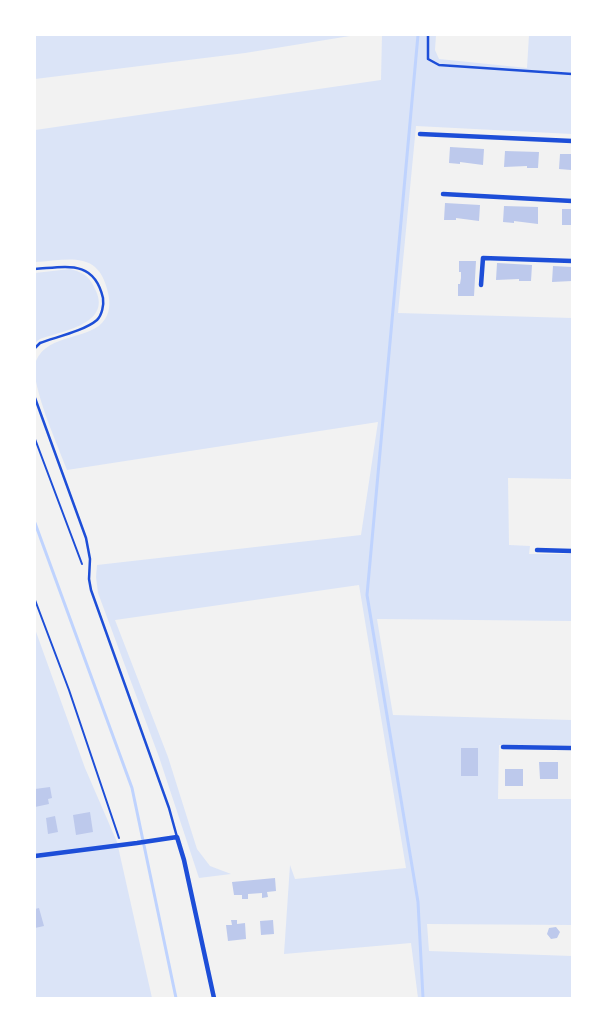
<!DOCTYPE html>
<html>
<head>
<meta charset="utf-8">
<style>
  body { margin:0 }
  #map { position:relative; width:607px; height:1033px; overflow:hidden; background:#f2f2f2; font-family:"Libre Baskerville",serif }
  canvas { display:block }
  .frame { position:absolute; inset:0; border:36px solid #fff; pointer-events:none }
</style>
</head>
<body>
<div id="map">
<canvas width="607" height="1033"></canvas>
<div class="frame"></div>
</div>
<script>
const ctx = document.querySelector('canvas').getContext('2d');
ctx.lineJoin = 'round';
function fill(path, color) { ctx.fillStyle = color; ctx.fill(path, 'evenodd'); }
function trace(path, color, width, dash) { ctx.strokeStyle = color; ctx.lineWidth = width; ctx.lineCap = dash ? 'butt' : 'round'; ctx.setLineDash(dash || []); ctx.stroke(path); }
const green = new Path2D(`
  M 35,35 L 356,35 L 245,53 L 35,79 Z
  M 382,35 L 436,35 L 435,50 L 439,59 L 527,68 L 529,35 L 572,35 L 572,134 L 416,126 L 398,313 L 572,318 L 572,479 L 508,478 L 509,545 L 530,546 L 529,554 L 572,554 L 571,621 L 377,619 L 393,715 L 572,720 L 572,745 L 499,745 L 498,799 L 572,799 L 572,925 L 427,924 L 429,951 L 572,956 L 572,998 L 418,998 L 411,943 L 284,954 L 290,865 L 295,879 L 406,868 L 359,585 L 115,620 L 168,757 L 197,849 L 210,866 L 231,874 L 199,878 L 159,757 L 98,593 L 96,577 L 97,565 L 361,535 L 378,422 L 67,470 C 59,448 28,380 36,361 C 47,333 93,340 105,319 C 111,310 110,299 107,289 C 97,249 65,261 35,262 L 35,130 L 381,80 Z
  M 70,269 C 85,273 90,277 96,291 C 111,324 62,331 40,339 L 35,343 L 35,273 Z
  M 35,629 L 85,768 L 117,842 L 152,998 L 35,998 Z`);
const stream = new Path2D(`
  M 418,35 L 367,595 L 418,902 L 423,998
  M 35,523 L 132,788 L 176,998`);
const building = new Path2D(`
  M 450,147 L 484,149 L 483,165 L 460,162 L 460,164 L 449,163 Z
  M 505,151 L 539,152 L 538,168 L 527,168 L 527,166 L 504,167 Z
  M 560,154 L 572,154 L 572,168 L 571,170 L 559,169 Z
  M 445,203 L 480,205 L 479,221 L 456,218 L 456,220 L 444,220 Z
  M 504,206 L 538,207 L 538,224 L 514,221 L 514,223 L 503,222 Z
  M 562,209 L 572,209 L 572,225 L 562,225 Z
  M 459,261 L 476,261 L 474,296 L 458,296 L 458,284 L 460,284 L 461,278 L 461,272 L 459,272 Z
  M 497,263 L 532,265 L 531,281 L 519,281 L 519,279 L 496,280 Z
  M 553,266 L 572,267 L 572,281 L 552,282 Z
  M 461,748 L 478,748 L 478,776 L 461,776 Z
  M 539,762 L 558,762 L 558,779 L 540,779 Z
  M 505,769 L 523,769 L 523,786 L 505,786 Z
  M 50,787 L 52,798 L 48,799 L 49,804 L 35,807 L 35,789 Z
  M 90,812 L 93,832 L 76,835 L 73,815 Z
  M 55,816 L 58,832 L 48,834 L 46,818 Z
  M 275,878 L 276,891 L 267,892 L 268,897 L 262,898 L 262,893 L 248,894 L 248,899 L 242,899 L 242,895 L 234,895 L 232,882 Z
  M 39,908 L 44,926 L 35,928 L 35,909 Z
  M 231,920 L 237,920 L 237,924 L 245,923 L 246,939 L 228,941 L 226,925 L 232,925 Z
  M 273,920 L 274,934 L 261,935 L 260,921 Z
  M 556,927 L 560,932 L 557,938 L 551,939 L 547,934 L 549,928 Z`);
const path = new Path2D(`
  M 35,439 L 82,564
  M 35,600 L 69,690 L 119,838`);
const service = new Path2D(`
  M 428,35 L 428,59 L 439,65 L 572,74
  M 35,269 C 66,267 94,259 103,298 C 104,305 102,315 97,320 C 84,331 56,337 40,343 L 35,348
  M 35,398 L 86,538 L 90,559 L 89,579 L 91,590 L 169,808 L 177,837`);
const minor = new Path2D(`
  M 420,134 L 572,141
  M 443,194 L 572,201
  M 481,285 L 483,258 L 572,261
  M 537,550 L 572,551
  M 503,747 L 572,748
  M 35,856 L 137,843 L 177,837 L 184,860 L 214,998`);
fill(green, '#dbe4f7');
trace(stream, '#bfd3fe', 3);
fill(building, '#bdc9ec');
trace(path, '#1d4ed8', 2);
trace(service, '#1d4ed8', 2.5);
trace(minor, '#1d4ed8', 4.5);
</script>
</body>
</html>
